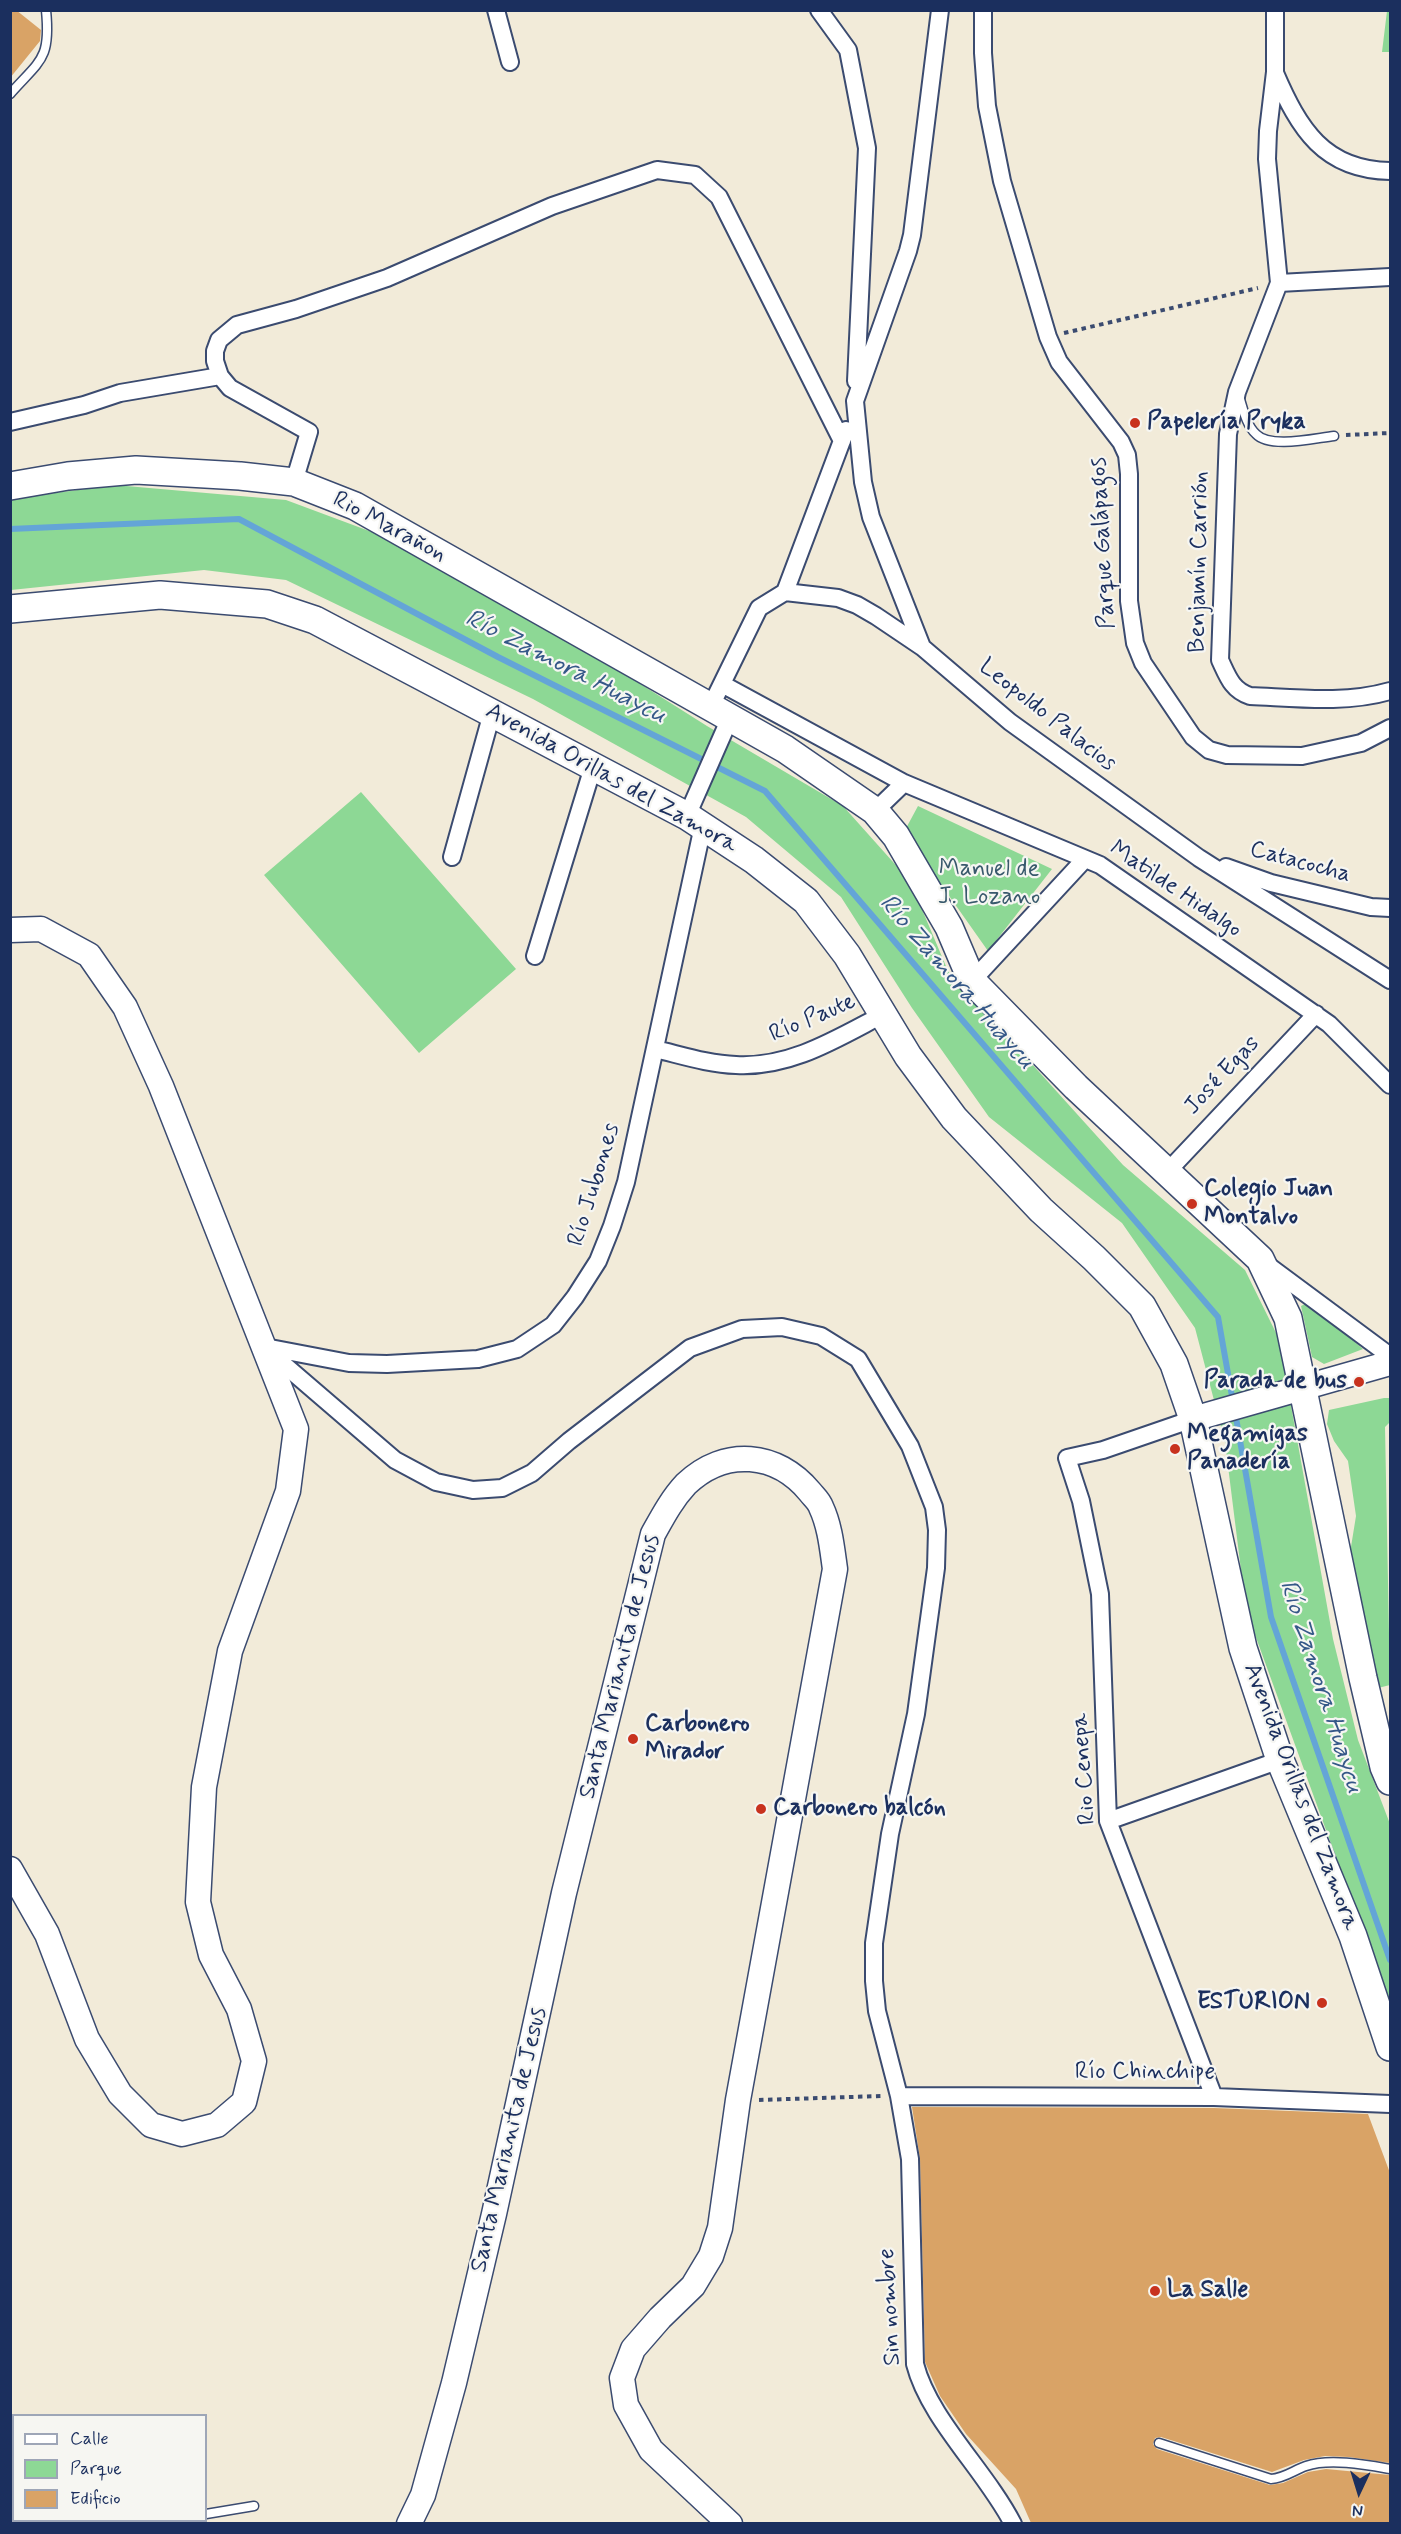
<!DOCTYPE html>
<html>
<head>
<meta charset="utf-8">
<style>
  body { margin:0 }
  #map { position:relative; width:1401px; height:2534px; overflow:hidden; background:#f2ebd9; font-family:Mynerve,sans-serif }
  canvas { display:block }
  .frame { position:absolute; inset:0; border:12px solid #1b2f5e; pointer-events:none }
  .legend { position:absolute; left:12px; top:2414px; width:195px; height:108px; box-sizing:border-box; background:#f6f6f2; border:2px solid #9ea6b7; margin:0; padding:8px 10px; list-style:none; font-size:18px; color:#1b2f5e }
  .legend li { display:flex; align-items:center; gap:12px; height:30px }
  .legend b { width:30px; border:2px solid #9ea6b7 }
  .north { position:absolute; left:1329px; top:2462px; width:60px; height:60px; -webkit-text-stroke:4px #f6f6f2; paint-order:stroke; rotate:184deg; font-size:16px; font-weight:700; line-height:24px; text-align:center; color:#1b2f5e }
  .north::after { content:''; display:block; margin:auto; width:21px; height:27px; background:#1b2f5e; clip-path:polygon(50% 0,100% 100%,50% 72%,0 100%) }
</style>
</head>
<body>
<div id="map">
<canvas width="1401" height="2534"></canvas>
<div class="frame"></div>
<ul class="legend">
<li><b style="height:8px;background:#fff"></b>Calle</li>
<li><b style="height:16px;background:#8dd895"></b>Parque</li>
<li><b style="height:16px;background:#d9a366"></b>Edificio</li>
</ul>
<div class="north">N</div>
</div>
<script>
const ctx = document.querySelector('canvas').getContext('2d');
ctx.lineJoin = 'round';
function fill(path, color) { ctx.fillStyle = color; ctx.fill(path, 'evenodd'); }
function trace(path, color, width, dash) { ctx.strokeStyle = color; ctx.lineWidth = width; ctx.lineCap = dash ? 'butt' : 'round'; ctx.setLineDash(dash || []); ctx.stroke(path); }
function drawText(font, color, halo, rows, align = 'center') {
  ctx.font = font + ' Mynerve,sans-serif'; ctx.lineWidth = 4.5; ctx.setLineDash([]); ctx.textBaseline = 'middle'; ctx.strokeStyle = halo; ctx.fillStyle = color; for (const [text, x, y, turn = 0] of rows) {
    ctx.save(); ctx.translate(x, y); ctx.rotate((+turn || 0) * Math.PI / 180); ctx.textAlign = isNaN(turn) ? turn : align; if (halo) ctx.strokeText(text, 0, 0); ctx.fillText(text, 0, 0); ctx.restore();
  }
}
const green = new Path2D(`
  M 1387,11 L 1390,11 L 1390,52 L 1382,52 Z
  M 115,485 L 286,500 L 439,557 L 707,726 L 843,806 L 910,881 L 948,971 L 1123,1165 L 1245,1270 L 1279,1339 L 1333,1639 L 1358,1740 L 1390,1824 L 1390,2006 L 1246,1610 L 1225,1442 L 1195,1328 L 1122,1223 L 989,1117 L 912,1008 L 841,897 L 746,817 L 533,699 L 286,580 L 204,570 L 11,590 L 10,499 Z
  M 361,792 L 516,969 L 419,1053 L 264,875 Z
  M 918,806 L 1052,869 L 988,951 L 904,832 Z
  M 1309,1302 L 1363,1349 L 1324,1364 L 1312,1357 L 1301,1306 Z
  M 1384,1398 L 1390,1398 L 1390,1422 L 1385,1427 L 1390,1685 L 1378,1688 L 1350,1553 L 1356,1516 L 1348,1461 L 1334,1441 L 1327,1424 L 1329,1410 Z`);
const stream = new Path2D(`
  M 10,529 L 239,519 L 498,657 L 765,791 L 1218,1317 L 1233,1402
  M 1235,1412 L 1271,1617 L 1390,1960`);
const building = new Path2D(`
  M 10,10 L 16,10 L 41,30 L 40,41 L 10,78 Z
  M 912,2107 L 1214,2108 L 1368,2114 L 1390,2173 L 1390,2463 L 1349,2457 L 1325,2456 L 1304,2460 L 1272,2472 L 1161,2437 L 1155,2438 L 1153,2444 L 1157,2449 L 1270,2485 L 1283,2483 L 1308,2472 L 1326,2469 L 1390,2475 L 1390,2523 L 1031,2523 L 1016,2489 L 966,2434 L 940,2396 L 925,2362 L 920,2159 Z`);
const path = new Path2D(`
  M 1064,333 L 1258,288
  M 1346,435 L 1390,433
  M 759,2100 L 881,2096`);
const lane = new Path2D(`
  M 10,94 C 40,60 51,60 46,10
  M 1239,396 C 1243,408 1246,425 1256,434 C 1270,449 1315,438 1334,436
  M 1159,2443 L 1271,2479 C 1285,2478 1294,2470 1306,2466 C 1330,2458 1367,2465 1390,2469
  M 206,2514 L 254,2506
  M 112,2520 L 121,2524
  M 128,2520 L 128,2524
  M 94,2524 L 101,2520
  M 151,2524 L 169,2520`);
const street = new Path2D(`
  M 496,10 L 510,62
  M 819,10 L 848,50 L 867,148 L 856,381
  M 983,10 L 983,53 L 987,106 L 1002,181 L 1048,337 L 1059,362 L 1121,442 L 1127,455 L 1129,474 L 1129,601 L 1135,643 L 1143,663 L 1193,737 L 1209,750 L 1227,755 L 1302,756 L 1361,743 L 1390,728
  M 1275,10 L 1275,72 L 1268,131 L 1267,159 L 1279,283 L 1237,392 L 1228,434 L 1220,660 C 1228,677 1232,690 1250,696 C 1297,698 1345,704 1390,691
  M 1275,73 C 1299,129 1324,170 1390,171
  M 1279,283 L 1390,277
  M 10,422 L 84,405 L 120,393 L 220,376
  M 294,482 L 309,432 L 230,388 L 220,376 L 215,361 L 215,351 L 219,340 L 237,325 L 296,309 L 387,278 L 552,206 L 657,170 L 695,175 L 719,197 L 842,441
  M 785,592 L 846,430
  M 922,647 L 871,517 L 863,482 L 855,401 L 908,251 L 912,235 L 940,10
  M 722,684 L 904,783
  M 710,708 L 759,608 L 785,592 L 838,598 L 857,605 L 876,616 L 922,647 L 1010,722 L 1199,858 L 1390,980
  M 875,811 L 904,783 L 1100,865 L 1329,1024 L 1390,1085
  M 687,816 L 730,718
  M 452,857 L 492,713
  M 1226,867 L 1271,883 L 1371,907 L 1390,908
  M 535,956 L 593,767
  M 972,981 L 1084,860
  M 655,1049 C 681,1055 708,1064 736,1065 C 790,1068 836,1039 882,1015
  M 1167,1172 L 1316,1014
  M 1266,1264 L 1390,1356
  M 265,1347 L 349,1363 L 387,1364 L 478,1359 L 517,1349 L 553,1325 L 575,1297 L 598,1261 L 612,1226 L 626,1182 L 703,826
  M 267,1350 L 395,1460 L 436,1482 L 473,1490 L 502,1488 L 532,1473 L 569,1441 L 690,1348 L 742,1329 L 782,1327 L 821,1336 L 858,1359 L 910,1446 L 934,1507 L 937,1530 L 936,1568 L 916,1714 L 890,1834 L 874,1943 L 874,1981 L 877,2011 L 899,2096 L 910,2159 L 915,2364 C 929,2419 986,2471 1013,2524
  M 1193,1419 L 1103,1450 L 1067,1458 L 1081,1501 L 1100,1594 L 1108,1821 L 1214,2097
  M 1108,1821 L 1280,1760
  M 899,2096 L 1214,2097 L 1390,2104`);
const secondary = new Path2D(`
  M 10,930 L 41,929 L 89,955 L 125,1007 L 161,1086 L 296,1429 L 288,1491 L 230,1651 L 204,1787 L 198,1902 L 211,1955 L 239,2009 L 254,2061 L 244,2102 L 217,2125 L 182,2134 L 151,2125 L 120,2094 L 87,2039 L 47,1934 L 10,1869
  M 1193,1419 L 1390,1363
  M 409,2524 L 423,2495 L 454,2383 L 494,2214 L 564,1893 L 653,1534 C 663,1516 672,1499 686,1484 C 725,1447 777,1452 810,1492 C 814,1497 819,1501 821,1507 C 830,1526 832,1548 835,1569 L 738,2100 L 720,2228 L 711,2256 L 693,2286 L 660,2318 L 633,2349 L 622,2378 L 626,2405 L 651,2450 L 730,2524`);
const primary = new Path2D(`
  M 10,486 L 68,476 L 136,470 L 240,476 L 294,482 L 355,506 L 785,749 L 875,811 L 896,836 L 949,927 L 972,981 L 1076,1087 L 1260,1259 L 1288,1318 L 1363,1678 L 1384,1767 L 1390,1781
  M 10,609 L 160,595 L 267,604 L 315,620 L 687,816 L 754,860 L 806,901 L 847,955 L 908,1056 L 954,1118 L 1041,1210 L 1094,1258 L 1142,1306 L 1174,1364 L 1193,1419 L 1243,1648 L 1280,1760 L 1353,1936 L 1390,2047`);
const markers = [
  [1135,423,6,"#c8321e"],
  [1192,1204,6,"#c8321e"],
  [1359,1382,6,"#c8321e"],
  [1175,1449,6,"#c8321e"],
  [633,1739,6,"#c8321e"],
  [761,1809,6,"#c8321e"],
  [1322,2003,6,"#c8321e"],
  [1155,2291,6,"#c8321e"]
];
const poiNames = [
  ["Papelería Pryka",1147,423],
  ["Colegio Juan",1204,1190],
  ["Montalvo",1204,1218],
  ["Parada de bus",1347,1382,"right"],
  ["Megamigas",1187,1435],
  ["Panadería",1187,1463],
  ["Carbonero",645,1725],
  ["Mirador",645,1753],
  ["Carbonero balcón",773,1809],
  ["ESTURION",1310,2003,"right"],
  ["La Salle",1167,2291]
];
const streetNames = [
  ["Rio Marañon",389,528,28],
  ["Parque Galápagos",1104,543,-93],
  ["Benjamín Carrión",1200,562,-89],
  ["Leopoldo Palacios",1047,716,38],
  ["Avenida Orillas del Zamora",611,779,29],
  ["Catacocha",1300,863,15],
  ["Matilde Hidalgo",1175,890,34],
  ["Río Paute",813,1019,-23],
  ["José Egas",1223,1076,-47],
  ["Río Jubones",595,1185,-73],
  ["Santa Marianita de Jesus",621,1667,-76],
  ["Rio Cenepa",1085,1769,-94],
  ["Avenida Orillas del Zamora",1300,1797,69],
  ["Río Chinchipe",1145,2073],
  ["Santa Marianita de Jesus",510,2140,-77],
  ["Sin nombre",891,2307,-93]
];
const parkNames = [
  ["Manuel de",989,870],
  ["J. Lozano",989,898]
];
const waterNames = [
  ["Río Zamora Huaycu",565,668,27],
  ["Río Zamora Huaycu",956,983,49],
  ["Río Zamora Huaycu",1320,1687,72]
];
fill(green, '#8dd895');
trace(stream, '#64a5d7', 6);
fill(building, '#d9a366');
trace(lane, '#3b4b70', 11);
trace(street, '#3b4b70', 20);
trace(secondary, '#3b4b70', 27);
trace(primary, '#3b4b70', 30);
trace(path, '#3b4b70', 4, [4.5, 4.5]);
trace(lane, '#fff', 8);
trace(street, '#fff', 16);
trace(secondary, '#fff', 24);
trace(primary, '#fff', 27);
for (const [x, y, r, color] of markers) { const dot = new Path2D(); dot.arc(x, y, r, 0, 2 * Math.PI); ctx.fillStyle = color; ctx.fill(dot); trace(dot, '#f6f6f2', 2); }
drawText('bold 24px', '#1b2f5e', '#f6f6f2', poiNames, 'left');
drawText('24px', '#1b2f5e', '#f6f6f2', streetNames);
drawText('24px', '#38596c', '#f6f6f2', parkNames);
drawText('italic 26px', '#355888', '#f6f6f2', waterNames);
</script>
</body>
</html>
